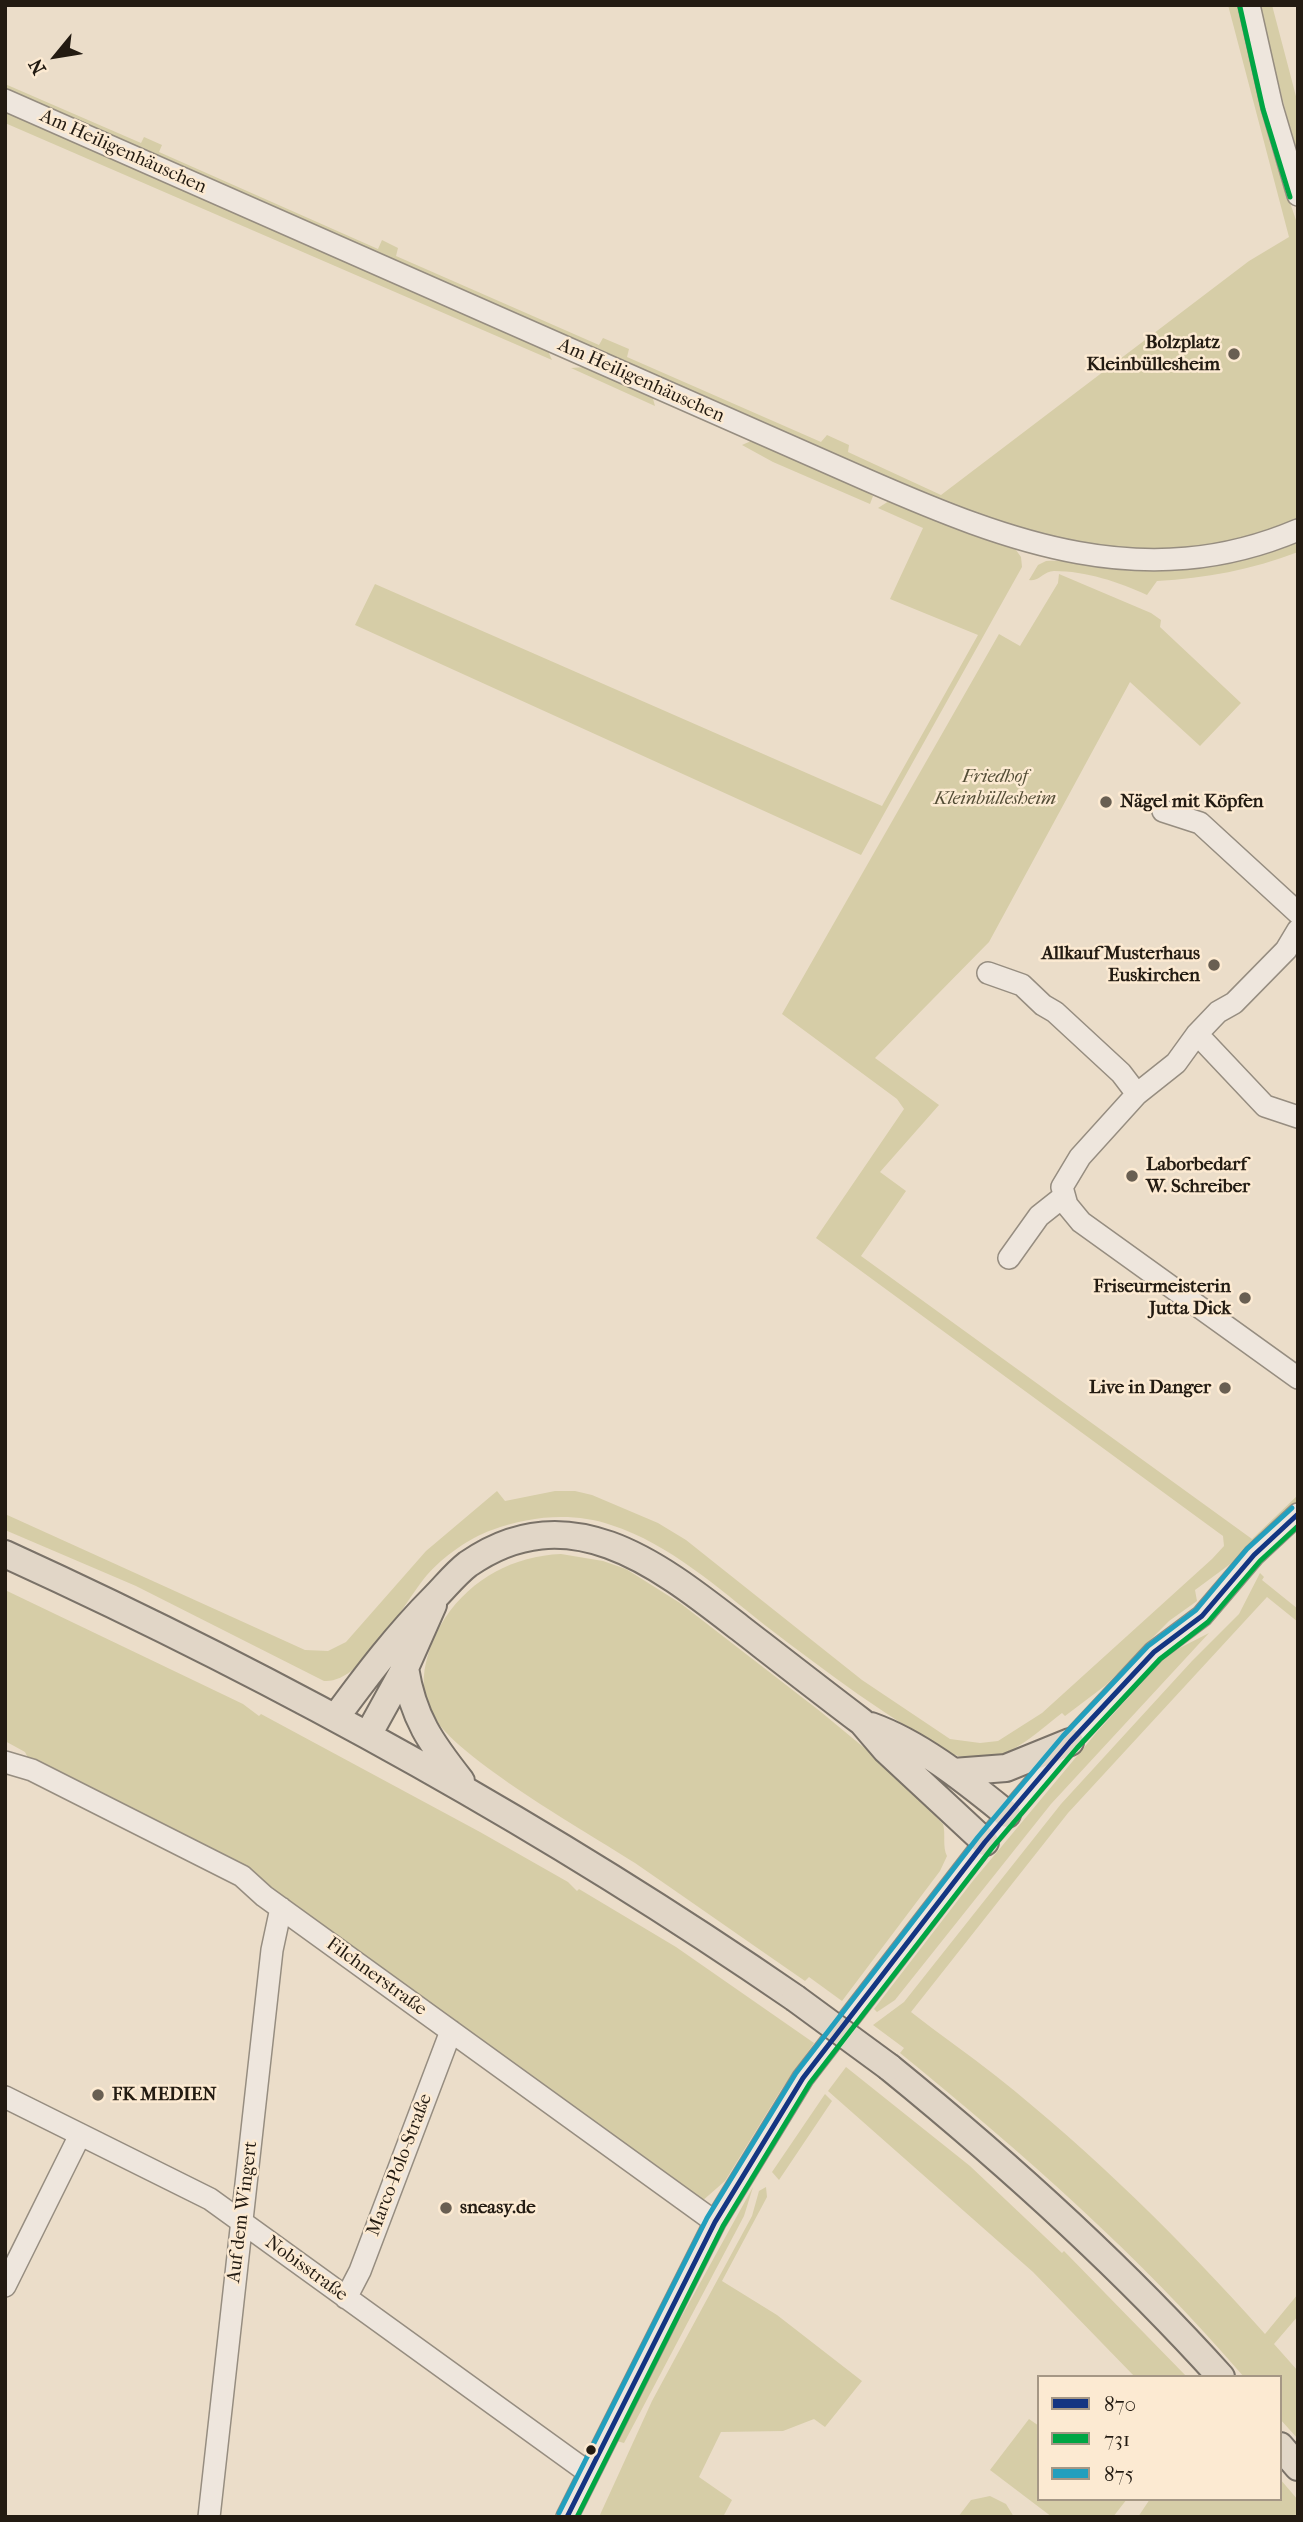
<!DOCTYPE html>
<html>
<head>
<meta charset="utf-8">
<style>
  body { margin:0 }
  #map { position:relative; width:1303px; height:2522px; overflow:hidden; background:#ebddc9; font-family:"IM FELL French Canon",serif }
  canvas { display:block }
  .frame { position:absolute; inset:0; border:7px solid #231b12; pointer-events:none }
  .legend { position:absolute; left:1037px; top:2375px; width:245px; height:126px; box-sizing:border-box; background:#fcead2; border:2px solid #a59785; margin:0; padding:9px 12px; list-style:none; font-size:21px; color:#231b12 }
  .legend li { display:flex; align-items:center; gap:14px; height:35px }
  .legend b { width:35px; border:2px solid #a59785 }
  .north { position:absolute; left:21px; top:21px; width:70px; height:70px; -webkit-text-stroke:5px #fcead2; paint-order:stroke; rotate:240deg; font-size:19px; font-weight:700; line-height:28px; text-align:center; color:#231b12 }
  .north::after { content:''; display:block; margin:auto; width:24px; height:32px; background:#231b12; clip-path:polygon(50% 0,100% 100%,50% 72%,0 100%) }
</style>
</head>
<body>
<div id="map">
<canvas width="1303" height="2522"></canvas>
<div class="frame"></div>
<ul class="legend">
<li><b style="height:9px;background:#143582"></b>870</li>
<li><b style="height:9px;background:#00a644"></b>731</li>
<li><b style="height:9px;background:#239fbd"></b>875</li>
</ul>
<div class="north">N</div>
</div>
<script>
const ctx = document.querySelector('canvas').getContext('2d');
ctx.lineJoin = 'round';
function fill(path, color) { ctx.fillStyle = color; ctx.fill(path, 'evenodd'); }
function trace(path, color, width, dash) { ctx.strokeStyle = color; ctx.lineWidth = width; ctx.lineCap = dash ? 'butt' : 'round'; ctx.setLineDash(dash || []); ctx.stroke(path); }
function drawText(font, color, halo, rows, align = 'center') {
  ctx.font = font + ' "IM FELL French Canon",serif'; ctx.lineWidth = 5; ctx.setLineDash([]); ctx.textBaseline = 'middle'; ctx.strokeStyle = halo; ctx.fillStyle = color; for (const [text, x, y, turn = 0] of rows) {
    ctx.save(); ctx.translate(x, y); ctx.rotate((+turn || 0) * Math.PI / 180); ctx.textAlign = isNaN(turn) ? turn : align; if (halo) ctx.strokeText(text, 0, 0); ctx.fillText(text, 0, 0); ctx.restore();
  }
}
const green = new Path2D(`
  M 1228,5 L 1238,5 L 1270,144 L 1298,226 L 1298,520 C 1220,553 1126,561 1044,537 C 1013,528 982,516 952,506 L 5,91 L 5,84 L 141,143 L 144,137 L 162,145 L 159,152 L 378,249 L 382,240 L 398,248 L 396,256 L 599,345 L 603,338 L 629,349 L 627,357 L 821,442 L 827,435 L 849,445 L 848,452 L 941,495 L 1249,261 L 1289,237 Z
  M 1259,5 L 1272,5 L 1298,104 L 1298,161 Z
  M 5,109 L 540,347 L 548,351 L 552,360 L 5,123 Z
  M 585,367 L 652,395 L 655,406 L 571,368 Z
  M 751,441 L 865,490 L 873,496 L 870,504 L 773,462 L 742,445 Z
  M 889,501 L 1016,550 L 1021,557 L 1022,567 L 861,855 L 355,625 L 375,584 L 882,806 L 978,635 L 890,599 L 923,528 L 878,508 Z
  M 1298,542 L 1298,552 C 1251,570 1206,578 1157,581 L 1147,595 C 1119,582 1086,571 1054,571 C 1043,571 1040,582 1029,580 L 1038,565 L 1046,561 C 1070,559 1096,568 1121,570 C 1182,573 1241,562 1298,542 Z
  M 1059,574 L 1151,613 L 1161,620 L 1160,627 L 1241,703 L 1200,746 L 1130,682 L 989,942 L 875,1058 L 939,1105 L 880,1172 L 906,1191 L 861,1256 L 1252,1539 L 1298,1495 L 1298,1501 L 1237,1559 L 1195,1590 L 1197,1601 L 1169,1621 L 1106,1685 L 1065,1716 L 1062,1713 C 1026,1741 1002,1768 954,1755 C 888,1718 826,1672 766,1626 C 718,1588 670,1544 611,1525 C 573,1512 530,1516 492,1530 C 469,1538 444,1556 427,1575 C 403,1603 363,1684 324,1681 L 136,1586 L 5,1530 L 5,1514 L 305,1650 L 328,1651 L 346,1642 L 426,1551 L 497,1491 L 505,1501 L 555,1491 L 575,1491 L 592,1495 L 658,1523 L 686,1540 L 862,1680 L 950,1739 L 980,1743 L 998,1741 L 1042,1713 L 1212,1559 L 1224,1546 L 1223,1536 L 816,1238 L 904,1109 L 897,1099 L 782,1014 L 999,634 L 1020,646 L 1058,583 Z
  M 561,1554 L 603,1561 L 626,1569 L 680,1603 L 821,1712 L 885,1765 L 943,1824 C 946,1834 942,1847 947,1856 L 940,1871 L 842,2001 L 809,1977 L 805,1981 C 748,1942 692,1902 635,1863 C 587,1832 455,1758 431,1713 C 415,1683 428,1645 445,1618 C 472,1578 514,1556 561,1554 Z
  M 1260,1573 L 1264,1577 L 1262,1580 L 1298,1609 L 1298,1622 L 1267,1597 L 1068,1813 L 911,2012 C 939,2034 968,2054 996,2076 C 1093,2153 1182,2241 1265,2334 L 1298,2294 L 1298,2316 L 1274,2344 L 1298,2371 L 1298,2439 L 1280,2419 L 1280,2377 L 1244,2377 C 1141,2257 1023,2153 900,2053 L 904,2048 L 873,2025 L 904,2002 L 1061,1804 L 1192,1661 L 1239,1614 Z
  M 5,1590 L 243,1704 L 259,1716 L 261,1714 L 480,1832 L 568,1882 L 577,1891 L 579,1889 L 676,1947 L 814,2043 L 781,2090 L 725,2181 L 701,2202 L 267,1887 L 253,1871 L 28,1758 L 25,1752 L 5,1741 Z
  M 1209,1633 L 1051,1804 L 895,2000 L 877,2012 L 874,2009 L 972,1882 L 1097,1732 L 1168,1654 Z
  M 846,2067 L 970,2166 L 1062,2253 L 1064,2251 L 1187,2377 L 1135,2377 L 1033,2272 L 828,2091 Z
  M 825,2094 L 832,2101 L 779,2180 L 772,2172 Z
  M 753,2187 L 744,2216 L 624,2443 L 617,2441 L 646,2381 Z
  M 766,2187 L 767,2197 L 722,2281 L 777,2315 L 862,2381 L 825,2427 L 814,2419 L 783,2431 L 721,2432 L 699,2477 L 732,2500 L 723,2517 L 599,2517 L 652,2401 L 752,2216 L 759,2191 Z
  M 1029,2419 L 1039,2426 L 1039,2499 L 1127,2499 L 1113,2517 L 1052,2517 L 990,2470 Z
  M 1280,2479 L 1298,2500 L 1298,2517 L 1138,2517 L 1150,2499 L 1280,2499 Z
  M 990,2496 L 1006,2504 L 1014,2517 L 958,2517 L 971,2500 Z`);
const minor = new Path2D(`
  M 1249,5 L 1272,107 L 1298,195
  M 5,100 L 867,480 C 1009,542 1145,595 1298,530
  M 1163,811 L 1200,823 L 1298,913
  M 1298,930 L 1286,950 L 1234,1003 L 1218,1012 L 1197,1034 L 1176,1063 L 1137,1094 L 1080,1157 L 1062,1187 L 1067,1205 L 1081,1222 L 1298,1378
  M 988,973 L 1022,985 L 1043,1005 L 1055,1012 L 1121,1073 L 1137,1094
  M 1197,1034 L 1265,1106 L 1298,1117
  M 1009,1258 L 1039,1216 L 1063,1197
  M 5,1762 L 32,1770 L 242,1876 L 264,1896 L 715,2222
  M 5,2097 L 210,2199 L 589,2473
  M 5,2286 L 80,2135
  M 346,2298 L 360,2271 L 451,2031
  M 209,2517 L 272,1950 L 281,1908
  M 567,2517 L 715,2222 L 803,2078 L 985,1842 L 1070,1742 L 1154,1652 L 1202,1616 L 1254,1555 L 1298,1514`);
const major = new Path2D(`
  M 5,1554 C 281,1680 545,1826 795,1998
  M 405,1668 C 413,1718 431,1743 461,1781
  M 336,1717 C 367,1675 398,1634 434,1598 C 446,1586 455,1574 468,1564 C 570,1493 660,1566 740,1628 C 780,1659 821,1691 862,1722 L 886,1750 L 985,1842
  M 871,1726 C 921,1744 966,1781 1007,1814
  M 368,1735 L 405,1668 L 433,1605
  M 953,1772 L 1006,1768 L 1070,1742
  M 889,2067 C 1007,2163 1119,2264 1221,2377
  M 1280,2446 L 1298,2467`);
const majorBridge = new Path2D(`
  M 795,1998 L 889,2067`);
const bus1 = new Path2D(`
  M 567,2517 L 715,2222 L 803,2078 L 985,1842 L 1070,1742 L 1154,1652 L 1202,1616 L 1254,1555 L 1298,1514`);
const bus2 = new Path2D(`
  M 1240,7 L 1263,109 L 1290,197
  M 577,2517 L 723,2226 L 810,2083 L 992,1848 L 1077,1748 L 1160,1659 L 1208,1622 L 1260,1561 L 1298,1526`);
const bus3 = new Path2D(`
  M 559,2513 L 707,2218 L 796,2073 L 978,1837 L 1063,1736 L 1148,1646 L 1196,1610 L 1247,1549 L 1292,1508`);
const markers = [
  [1234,354,7,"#695f52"],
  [1106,802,7,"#695f52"],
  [1214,965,7,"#695f52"],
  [1132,1176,7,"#695f52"],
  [1245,1298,7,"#695f52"],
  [1225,1388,7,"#695f52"],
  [98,2095,7,"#695f52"],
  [446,2208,7,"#695f52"],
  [591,2450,6,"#231b12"]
];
const streetNames = [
  ["Am Heiligenhäuschen",123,152,24],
  ["Am Heiligenhäuschen",641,381,24],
  ["Filchnerstraße",376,1977,36],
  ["Marco-Polo-Straße",400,2165,-69],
  ["Auf dem Wingert",243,2212,-83],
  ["Nobisstraße",306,2269,36]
];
const poiNames = [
  ["Bolzplatz",1220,343],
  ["Kleinbüllesheim",1220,365],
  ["Nägel mit Köpfen",1120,802,"left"],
  ["Allkauf Musterhaus",1200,954],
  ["Euskirchen",1200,976],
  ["Laborbedarf",1146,1165,"left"],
  ["W. Schreiber",1146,1187,"left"],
  ["Friseurmeisterin",1231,1287],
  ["Jutta Dick",1231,1309],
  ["Live in Danger",1211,1388],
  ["FK MEDIEN",112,2095,"left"],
  ["sneasy.de",460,2208,"left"]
];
const parkNames = [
  ["Friedhof",995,777],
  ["Kleinbüllesheim",995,799]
];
fill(green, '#d6cda7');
trace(minor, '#968d80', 24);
trace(major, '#7a7268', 30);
trace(minor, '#eee6dd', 21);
trace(major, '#e1d6c7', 26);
trace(majorBridge, '#7a7268', 30, []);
trace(majorBridge, '#e1d6c7', 26);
trace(bus1, '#143582', 5);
trace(bus2, '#00a644', 5);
trace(bus3, '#239fbd', 5);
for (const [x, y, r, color] of markers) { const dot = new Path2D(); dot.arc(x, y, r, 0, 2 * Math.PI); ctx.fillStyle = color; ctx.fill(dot); trace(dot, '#fcead2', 2.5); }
drawText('19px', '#231b12', '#fcead2', streetNames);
drawText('bold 19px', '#231b12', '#fcead2', poiNames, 'right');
drawText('italic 19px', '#534d36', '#fcead2', parkNames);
</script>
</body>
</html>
